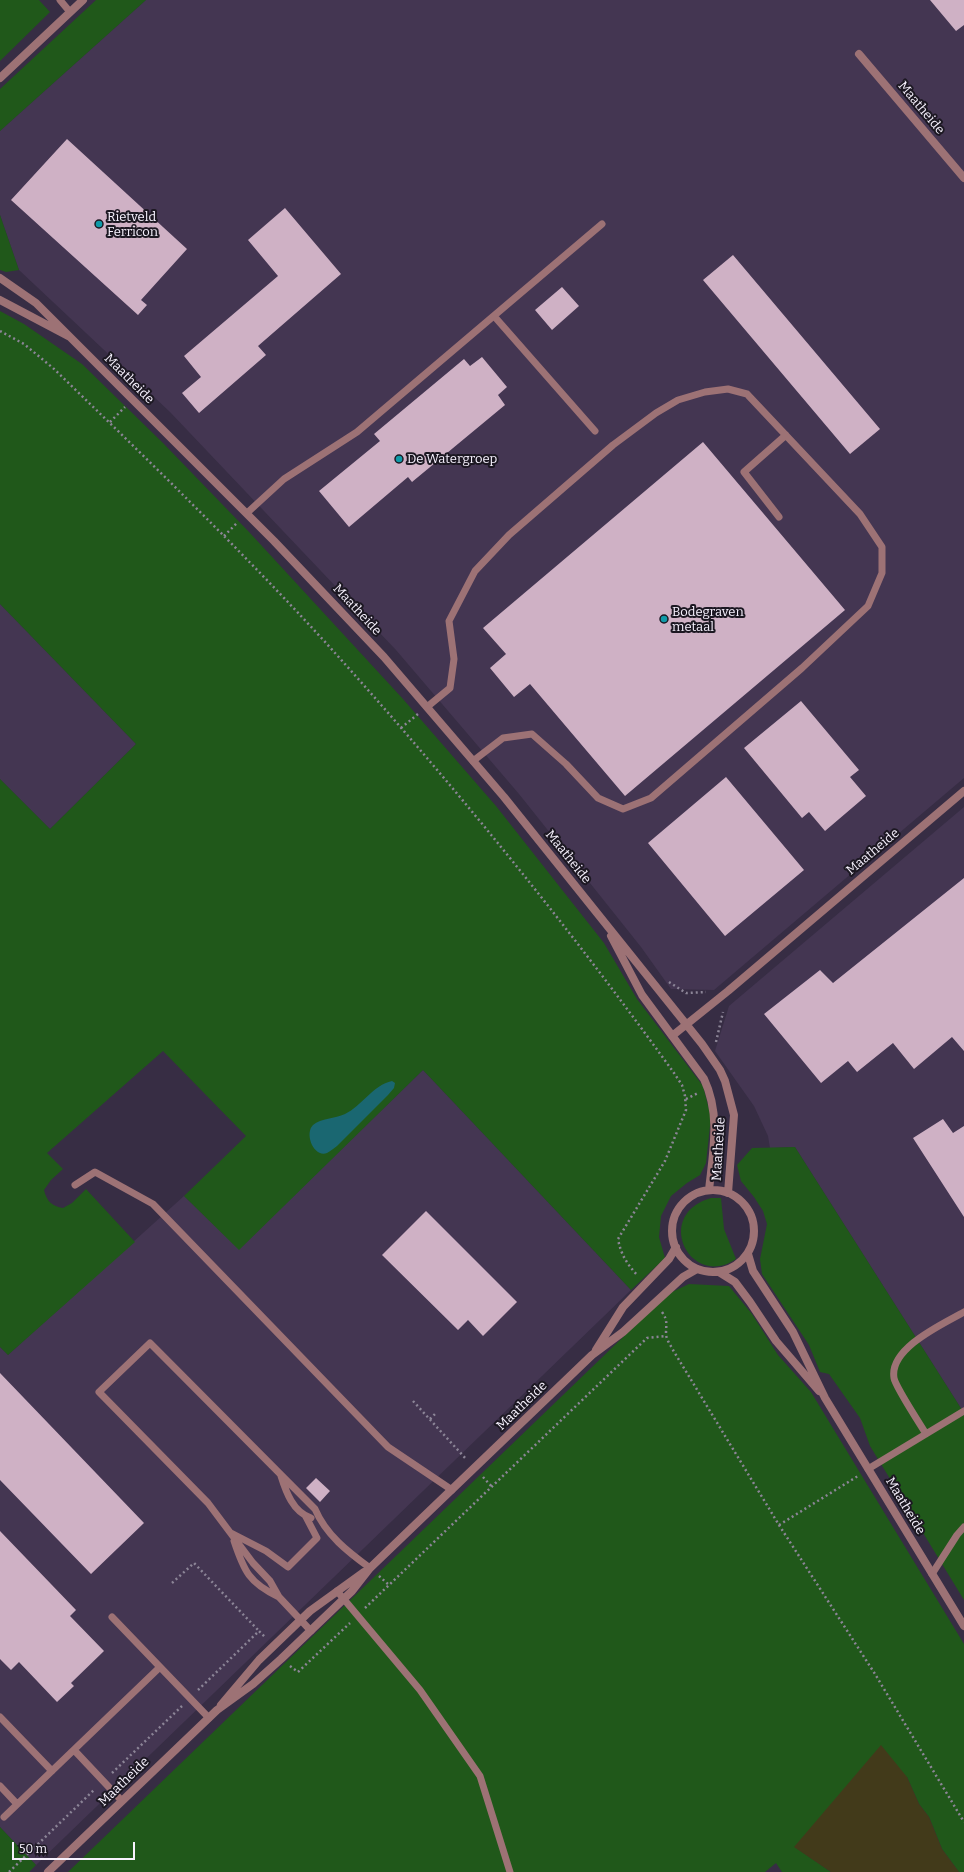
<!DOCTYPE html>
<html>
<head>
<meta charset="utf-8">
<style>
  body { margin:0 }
  #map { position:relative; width:964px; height:1872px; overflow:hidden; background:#372d44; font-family:Bitter,serif }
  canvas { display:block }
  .scale { position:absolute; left:12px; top:1842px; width:123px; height:18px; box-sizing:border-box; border:2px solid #f7f2fe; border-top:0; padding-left:5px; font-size:12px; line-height:14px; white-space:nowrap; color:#f7f2fe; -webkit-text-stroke:3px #1c1822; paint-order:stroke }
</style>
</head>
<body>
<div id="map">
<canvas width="964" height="1872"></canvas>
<div class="scale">50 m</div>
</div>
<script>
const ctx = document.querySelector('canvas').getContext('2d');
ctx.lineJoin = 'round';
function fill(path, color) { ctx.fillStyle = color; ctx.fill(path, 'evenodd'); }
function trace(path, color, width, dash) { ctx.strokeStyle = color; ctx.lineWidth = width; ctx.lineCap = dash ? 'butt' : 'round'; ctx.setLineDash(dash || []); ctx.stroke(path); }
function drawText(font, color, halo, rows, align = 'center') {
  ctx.font = font + ' Bitter,serif'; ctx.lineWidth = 4; ctx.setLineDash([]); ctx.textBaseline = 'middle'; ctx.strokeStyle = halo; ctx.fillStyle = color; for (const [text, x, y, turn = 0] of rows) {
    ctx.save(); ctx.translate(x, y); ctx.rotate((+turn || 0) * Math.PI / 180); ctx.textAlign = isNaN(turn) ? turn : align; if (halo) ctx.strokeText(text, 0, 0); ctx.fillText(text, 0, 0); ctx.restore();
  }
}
const built = new Path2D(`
  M 146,0 L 964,0 L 964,778 L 714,990 L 671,989 L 641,947 L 519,794 L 396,650 L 170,412 L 19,270 L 0,215 L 0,131 Z
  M 0,604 L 136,744 L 50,829 L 0,779 Z
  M 964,807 L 964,1413 L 795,1147 L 770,1148 L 768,1136 L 754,1106 L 715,1051 L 729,1006 Z
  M 423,1070 L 631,1290 L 36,1865 L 0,1827 L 0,1347 L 8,1355 L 184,1196 L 239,1249 Z`);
const green = new Path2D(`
  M 0,0 L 39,0 L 50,12 L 0,61 Z
  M 96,0 L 146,0 L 0,131 L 0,89 Z
  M 0,215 L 19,270 L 6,272 L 0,270 Z
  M 0,311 L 24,324 L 82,364 L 163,443 L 250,533 L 403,699 L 496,806 L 604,943 L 637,999 L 703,1086 L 711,1117 L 706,1163 L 700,1175 L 687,1183 L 671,1196 L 661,1216 L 659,1237 L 665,1258 L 631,1290 L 423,1070 L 239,1250 L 184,1196 L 246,1136 L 163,1051 L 47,1153 L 63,1169 L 51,1180 L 44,1190 C 47,1202 52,1206 63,1208 L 72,1203 L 86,1189 L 135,1242 L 8,1355 L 0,1347 L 0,779 L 50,829 L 136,744 L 0,604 Z
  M 795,1147 L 964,1413 L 964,1600 L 870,1446 L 860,1418 L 829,1374 L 820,1372 L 809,1345 L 762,1274 L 760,1259 L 767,1224 L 763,1211 L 754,1197 L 741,1181 L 737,1165 L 752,1148 Z
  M 711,1198 L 721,1198 L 724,1229 L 736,1259 C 691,1290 652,1215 711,1198 Z
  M 689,1284 L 729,1286 L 752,1314 L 778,1355 L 811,1392 L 964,1644 L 964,1872 L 959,1872 L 942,1849 L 929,1817 L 919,1804 L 907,1777 L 795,1847 L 831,1872 L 782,1872 L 776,1863 L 765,1872 L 68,1872 L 645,1316 L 672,1292 Z
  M 0,1827 L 36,1865 L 29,1872 L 0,1872 Z`);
const sand = new Path2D(`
  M 881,1745 L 907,1777 L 919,1804 L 929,1817 L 942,1849 L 959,1872 L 831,1872 L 794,1847 Z`);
const water = new Path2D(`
  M 392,1081 L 395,1083 L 394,1088 L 388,1095 L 337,1146 C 334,1148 331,1151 327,1153 C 314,1158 304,1134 313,1125 C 321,1118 335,1119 345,1114 C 362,1106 373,1085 392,1081 Z`);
const building = new Path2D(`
  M 930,0 L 964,0 L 964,25 L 956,31 Z
  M 67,139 L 187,249 L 141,300 L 147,305 L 138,315 L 11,200 Z
  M 285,208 L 341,274 L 258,346 L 266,355 L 199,413 L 182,393 L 201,377 L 184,356 L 278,276 L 248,240 Z
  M 733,255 L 880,429 L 850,454 L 703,280 Z
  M 562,287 L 579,306 L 552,330 L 535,310 Z
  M 482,357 L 507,387 L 498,395 L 505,405 L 412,482 L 408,477 L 349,527 L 319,491 L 380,441 L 374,434 L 464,359 L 470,366 Z
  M 703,442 L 845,610 L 625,796 L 530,684 L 514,697 L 490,668 L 506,654 L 483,628 Z
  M 801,701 L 859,770 L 850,777 L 866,796 L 825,831 L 809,812 L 802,818 L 744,748 Z
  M 726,777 L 804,870 L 725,936 L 648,843 Z
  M 964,878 L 964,1051 L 952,1037 L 914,1069 L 893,1043 L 857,1072 L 848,1061 L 821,1083 L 764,1014 L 820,970 L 833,983 Z
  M 943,1119 L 953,1133 L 964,1126 L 964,1217 L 913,1138 Z
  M 426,1211 L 517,1302 L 483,1336 L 468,1320 L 458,1330 L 382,1255 Z
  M 0,1373 L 144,1523 L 91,1574 L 0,1480 Z
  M 316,1478 L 330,1491 L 320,1502 L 306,1488 Z
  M 0,1531 L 76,1610 L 70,1616 L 104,1651 L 71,1683 L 74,1686 L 57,1702 L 19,1662 L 11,1670 L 0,1659 Z`);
const path = new Path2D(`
  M 0,331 L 24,344 L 53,368 C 146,458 239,548 326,643 C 450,780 566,923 674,1073 L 682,1085 L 685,1096 L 686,1110 L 665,1161 L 618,1239 C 621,1255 627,1264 638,1276
  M 110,422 L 125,407
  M 224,536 L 238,522
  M 401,728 L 418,714
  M 669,982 L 686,993 L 706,992
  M 716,1042 L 723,1012
  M 686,1099 L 698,1093
  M 662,1312 C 668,1320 666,1325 666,1334 C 666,1339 671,1346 673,1350 L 779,1525 L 875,1674 L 964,1822
  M 413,1401 L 467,1460
  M 430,1419 L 435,1414
  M 483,1477 L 492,1487
  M 779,1525 L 858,1476
  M 379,1576 L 389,1585
  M 172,1583 L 194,1563 L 259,1631
  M 365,1608 L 647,1338 L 666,1336
  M 290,1666 L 298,1672 L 350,1623
  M 198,1690 L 259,1631 L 265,1637
  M 112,1773 L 182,1706
  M 9,1872 L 95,1789`);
const lane = new Path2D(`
  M 60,0 L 70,12
  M 494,316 L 595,431
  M 247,513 L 284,479 L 357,432 L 602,224
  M 779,517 L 744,472 L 786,435
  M 427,707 L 450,688 L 454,659 L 449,621 L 475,571 L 509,535 L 613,445 L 656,413 L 678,400 L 705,392 L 728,389 L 747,394 L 860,514 L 882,547 L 882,573 L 868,606 L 802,668 L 651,798 L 623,809 L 598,798 L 566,764 L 532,734 L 503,738 L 473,761
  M 75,1185 L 95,1172 L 153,1204 L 388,1447 L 452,1490
  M 926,1434 C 920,1424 895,1386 894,1378 C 889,1348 943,1324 964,1312
  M 868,1469 L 964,1411
  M 281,1476 C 286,1492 293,1512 311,1518
  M 231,1533 L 266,1551 L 288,1567 L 317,1538 L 306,1517
  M 234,1541 C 244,1571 249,1583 279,1597
  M 932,1574 L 957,1535 L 964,1527
  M 337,1591 L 420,1690 L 480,1776 L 510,1872
  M 112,1617 L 209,1718
  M 311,1631 L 279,1597 L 270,1581 L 253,1563 L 208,1503 L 99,1392 L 150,1343 L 315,1509 C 326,1535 348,1552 370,1568
  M 0,1717 L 52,1771
  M 74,1750 L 122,1801
  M 0,1786 L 17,1804
  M 4,1817 L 160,1667`);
const street = new Path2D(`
  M 859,54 L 964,178
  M 0,78 L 83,0
  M 0,278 L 36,303 L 70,337 L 0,300
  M 70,337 L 274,541 L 384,657 L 504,797 L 702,1044 L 720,1070 L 725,1081 L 734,1115 L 728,1193
  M 611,936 L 642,995 L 704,1079 C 721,1115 713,1152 709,1190
  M 672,1036 L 728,991 L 964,791
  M672 1231a41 41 0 1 1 82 0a41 41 0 1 1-82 0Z
  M 748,1254 L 753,1271 L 793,1332 L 825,1398 L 964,1626
  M 719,1272 L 735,1282 L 750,1302 L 776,1341 L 819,1391
  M 596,1350 L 623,1307 L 669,1259 L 676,1247
  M 221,1705 L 259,1660 L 310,1611 L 364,1572
  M 48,1872 L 217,1710 L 253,1684 L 281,1659 L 352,1591 L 370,1568 L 592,1355 L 623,1332 L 683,1277 L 697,1269`);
const markers = [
  [99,224,4,"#0f9aa8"],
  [399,459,4,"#0f9aa8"],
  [664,619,4,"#0f9aa8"]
];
const streetNames = [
  ["Maatheide",921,108,50],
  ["Maatheide",129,379,45],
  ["Maatheide",357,610,47],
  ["Maatheide",873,852,-40],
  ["Maatheide",568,857,51],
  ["Maatheide",719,1149,-86],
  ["Maatheide",522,1406,-44],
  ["Maatheide",905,1506,59],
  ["Maatheide",124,1782,-44]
];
const poiNames = [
  ["Rietveld",107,217],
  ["Ferricon",107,232],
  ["De Watergroep",407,459],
  ["Bodegraven",672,612],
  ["metaal",672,627]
];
fill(built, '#443652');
fill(green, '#20581a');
fill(sand, '#423a1a');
fill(water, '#1a6771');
fill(building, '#cfb1c5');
trace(path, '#8c8597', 2.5, [2, 3]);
trace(lane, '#9d7275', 7);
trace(street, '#9d7275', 8);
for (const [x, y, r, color] of markers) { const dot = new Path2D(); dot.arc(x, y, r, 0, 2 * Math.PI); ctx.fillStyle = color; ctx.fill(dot); trace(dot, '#1c1822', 1.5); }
drawText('13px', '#f7f2fe', '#1c1822', streetNames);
drawText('13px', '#f7f2fe', '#1c1822', poiNames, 'left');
</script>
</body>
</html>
